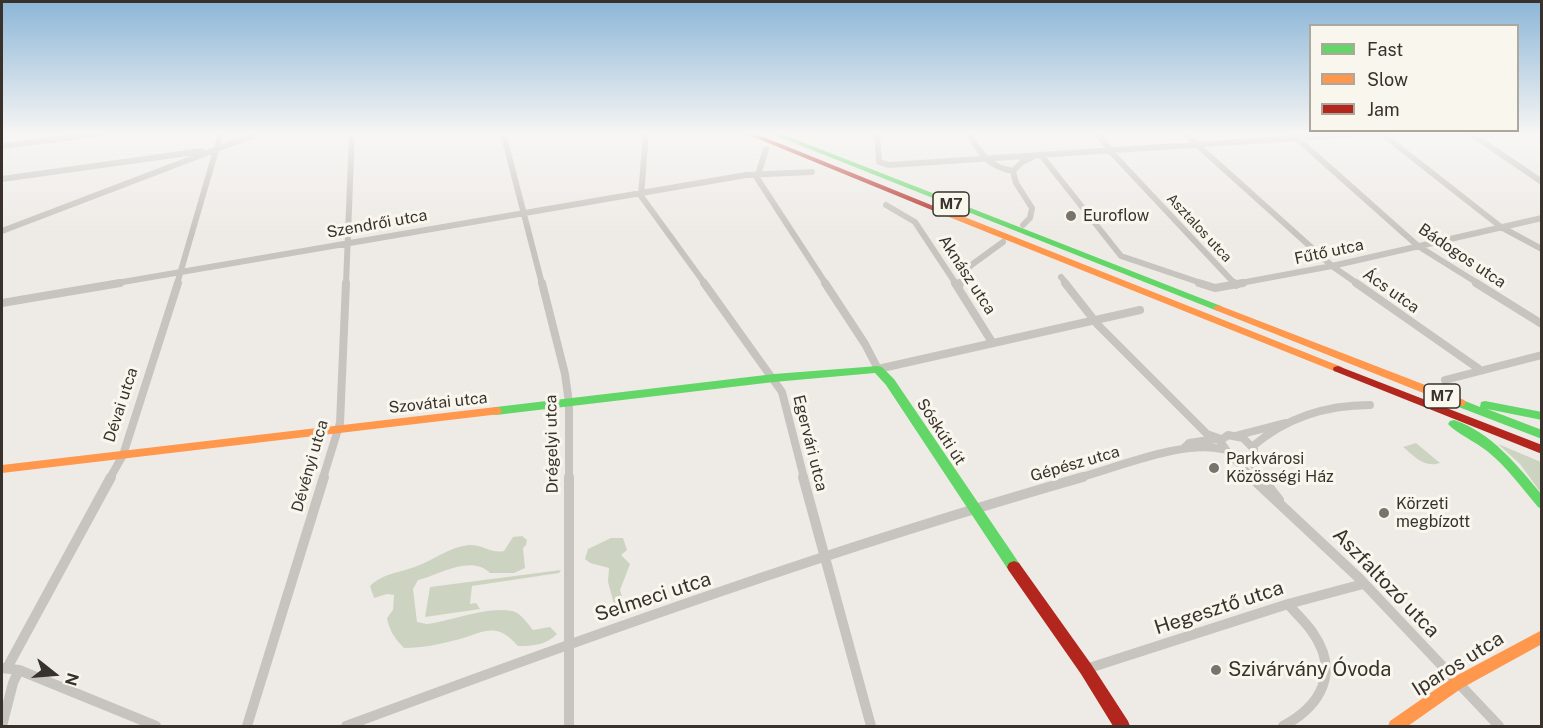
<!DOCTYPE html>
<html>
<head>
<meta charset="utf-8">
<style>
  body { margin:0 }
  #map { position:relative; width:1543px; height:728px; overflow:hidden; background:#eeebe6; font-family:"Public Sans",sans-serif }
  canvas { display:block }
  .frame { position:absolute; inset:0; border:3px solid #39322c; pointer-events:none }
  .legend { position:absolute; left:1309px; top:24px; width:210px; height:108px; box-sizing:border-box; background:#f9f6ee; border:2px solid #aca8a0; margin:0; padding:8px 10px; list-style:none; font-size:18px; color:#39322c }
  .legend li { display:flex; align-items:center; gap:12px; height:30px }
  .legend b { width:30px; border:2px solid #aca8a0 }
  .north { position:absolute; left:24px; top:644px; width:60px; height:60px; -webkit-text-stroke:4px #f9f6ee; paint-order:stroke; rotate:107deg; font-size:16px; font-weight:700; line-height:24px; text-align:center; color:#39322c }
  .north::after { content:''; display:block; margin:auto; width:21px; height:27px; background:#39322c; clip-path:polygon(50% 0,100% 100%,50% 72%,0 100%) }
</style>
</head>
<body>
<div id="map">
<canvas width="1543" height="728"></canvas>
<div class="frame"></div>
<ul class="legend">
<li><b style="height:8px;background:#63d668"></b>Fast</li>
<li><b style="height:8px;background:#ff974d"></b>Slow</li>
<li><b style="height:8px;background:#b3261e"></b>Jam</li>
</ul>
<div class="north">N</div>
</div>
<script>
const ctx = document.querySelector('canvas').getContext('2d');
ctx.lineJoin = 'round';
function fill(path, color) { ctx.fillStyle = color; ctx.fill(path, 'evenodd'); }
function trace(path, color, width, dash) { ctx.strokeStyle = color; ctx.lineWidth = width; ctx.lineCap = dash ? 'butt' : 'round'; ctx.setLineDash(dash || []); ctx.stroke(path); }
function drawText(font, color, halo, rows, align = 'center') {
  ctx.font = font + ' "Public Sans",sans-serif'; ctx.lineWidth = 6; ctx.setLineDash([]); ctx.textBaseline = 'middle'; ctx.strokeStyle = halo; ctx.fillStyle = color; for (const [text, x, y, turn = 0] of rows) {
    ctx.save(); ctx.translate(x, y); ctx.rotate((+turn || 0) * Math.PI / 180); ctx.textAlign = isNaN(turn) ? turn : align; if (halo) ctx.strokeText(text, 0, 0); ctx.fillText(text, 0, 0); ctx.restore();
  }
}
const green = new Path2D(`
  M 1416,443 L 1440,463 C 1424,468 1415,457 1403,447 Z
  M 1498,444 L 1541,462 L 1541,493 L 1520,464 Z
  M 522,536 L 527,540 L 526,545 L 523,548 L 525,568 L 514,573 L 490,573 C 471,554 439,575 418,580 L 413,589 L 417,622 L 427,624 C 451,621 488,606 512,611 C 521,613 527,623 533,630 L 550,627 L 557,634 C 546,645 533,646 518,646 C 497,622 486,631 460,639 C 441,644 423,648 404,648 C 395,639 389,630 387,618 L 393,610 L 394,595 L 387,594 L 374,598 L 370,586 C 383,573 400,573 417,566 C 434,560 449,547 469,545 C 482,544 491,554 504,551 L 513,537 Z
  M 611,538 L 623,538 L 627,550 L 621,555 L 630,564 L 620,590 L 624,603 L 614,604 L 608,582 L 609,568 L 590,563 L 585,559 L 588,549 Z
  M 561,570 L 559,573 L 472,586 L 470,604 L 476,603 L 480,609 L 425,617 L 430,587 Z`);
const streetFar2 = new Path2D(`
  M 503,133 L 542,284
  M 646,133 L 641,196 L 705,284
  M 877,133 L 879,162 L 889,165 L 1372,133
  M 969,133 C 980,154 989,167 1013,171
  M 1097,133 L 1113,154 L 1235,284
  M 1184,133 L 1332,266 L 1358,284
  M 1291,133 L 1418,246 L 1479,284
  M 1381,133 L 1501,227 L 1542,249
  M 1470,133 L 1542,182
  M 2,146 L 103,133
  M 766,149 L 757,178 L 826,284
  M 1041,155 L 1121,256 L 1204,284
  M 2,179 L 202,151
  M 886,205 L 915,222 L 956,284
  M 1023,225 L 1030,218 L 1032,208 L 1016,183 L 1013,171 L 1022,162 L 1031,158
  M 2,231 L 259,133
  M 1061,277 L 1067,284
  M 111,284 L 746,175 L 812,172
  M 177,284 L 221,133
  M 346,284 L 352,133
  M 960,284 L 970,266 L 1003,242
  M 1235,284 L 1332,266 L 1542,218`);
const streetFar1 = new Path2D(`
  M 542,283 L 565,374 L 569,403 L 569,478
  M 704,283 L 782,392 L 804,478
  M 825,283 L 865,344 L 878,369 L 1140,310
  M 955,283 L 992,342
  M 1065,283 L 1098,325 L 1207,434 L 1221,439
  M 1199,283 L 1215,288 L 1243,283
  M 1234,283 L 1236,285
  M 1356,283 L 1479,369
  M 1476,283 L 1542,324
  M 959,287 L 960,283
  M 2,303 L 120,283
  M 1445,380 L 1542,355
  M 1228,435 L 1243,438 L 1254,449 L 1253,455 L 1243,458 L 1229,454 L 1220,441 Z
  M 1235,436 L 1285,423
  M 1253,446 C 1286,418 1327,405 1370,405
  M 1184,448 L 1189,443 L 1216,439
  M 1231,455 L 1252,478
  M 1249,457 L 1262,478
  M 110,478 L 123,455 L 178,283
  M 323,478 L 340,423 L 346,283
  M 1078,478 C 1119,467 1182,440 1222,449`);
const street = new Path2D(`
  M 569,477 L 569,726
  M 803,477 L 871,726
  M 1251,477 L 1359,578 L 1499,726
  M 1261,477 L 1279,500
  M 2,668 L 19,670 L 156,726
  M 7,668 L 111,477
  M 1086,669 L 1288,604 L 1363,584
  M 2,726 L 13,683 L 19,670
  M 247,726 L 324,477
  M 346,726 C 589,636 834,548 1083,477
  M 1283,726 C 1321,706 1340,672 1313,633 C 1306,622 1296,614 1288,604`);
const fast = new Path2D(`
  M 769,133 L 779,133 L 1221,306 L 1223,308 L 1218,311 L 1215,310 Z
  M 878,366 L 882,367 L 894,379 L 1019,563 L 1021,567 L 1019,571 L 1014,573 L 1009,571 L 886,385 L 875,373 L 774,382 L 496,415 L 492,414 L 490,411 L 492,408 L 496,407 L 774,374 Z
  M 1460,399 L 1480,407 L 1481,402 L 1485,401 L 1542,412 L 1542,420 L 1487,409 L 1542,430 L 1542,439 L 1456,406 L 1454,403 Z
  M 1454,420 C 1491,432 1518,466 1542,495 L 1542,509 L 1538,507 C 1522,488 1507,467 1487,451 C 1476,442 1456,433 1448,424 L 1450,421 Z`);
const slow = new Path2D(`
  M 942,208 L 1342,367 L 1343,369 L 1338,372 L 1334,371 L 939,213 L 939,209 Z
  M 1218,305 L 1464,400 L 1466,403 L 1464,406 L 1456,406 L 1215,310 L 1213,308 Z
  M 496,407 L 500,408 L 502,411 L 500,414 L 2,473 L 2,465 Z
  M 1542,630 L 1542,644 L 1462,688 L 1408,726 L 1388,726 L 1390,721 L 1452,678 Z`);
const jam = new Path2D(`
  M 744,133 L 754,133 L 946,211 L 945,213 L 939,213 Z
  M 1338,366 L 1542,445 L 1542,454 L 1334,371 L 1333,369 L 1334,367 Z
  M 1014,561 L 1019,563 L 1091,664 L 1128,721 L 1130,726 L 1113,726 L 1081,674 L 1009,571 L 1007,567 L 1009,563 Z`);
const markers = [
  [1071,216,6,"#78736d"],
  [1214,468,6,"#78736d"],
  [1384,513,6,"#78736d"],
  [1216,670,6,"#78736d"]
];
const farStreetnames = [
  ["Asztalos utca",1199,228,47]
];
const shields = [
  [951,204,36],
  [1442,396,36]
];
const shieldNames = [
  ["M7",951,204],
  ["M7",1442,396]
];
const poiNames = [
  ["Euroflow",1083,216],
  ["Parkvárosi",1226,459],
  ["Közösségi Ház",1226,477],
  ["Körzeti",1396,504],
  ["megbízott",1396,522]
];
const streetNames = [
  ["Szendrői utca",377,224,-10],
  ["Fűtő utca",1329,252,-12],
  ["Bádogos utca",1462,256,34],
  ["Aknász utca",967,275,57],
  ["Ács utca",1391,291,35],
  ["Szovátai utca",438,403,-6],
  ["Dévai utca",121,405,-72],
  ["Sóskúti út",941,432,57],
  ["Egervári utca",810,443,76],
  ["Drégelyi utca",552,444,-91],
  ["Gépész utca",1075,464,-16],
  ["Dévényi utca",310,466,-74]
];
const nearStreetnames = [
  ["Aszfaltozó utca",1386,583,46],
  ["Selmeci utca",653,597,-18],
  ["Hegesztő utca",1219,608,-18],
  ["Iparos utca",1458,664,-32]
];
const nearPoinames = [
  ["Szivárvány Óvoda",1228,670]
];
fill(green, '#cdd3c1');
trace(streetFar2, '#c7c3be', 6);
trace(streetFar1, '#c7c3be', 8);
trace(street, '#c7c3be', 10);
fill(fast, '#63d668');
fill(slow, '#ff974d');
fill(jam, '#b3261e');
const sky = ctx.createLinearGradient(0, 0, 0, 235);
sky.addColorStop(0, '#8cb6d7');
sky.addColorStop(0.57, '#f7f6f4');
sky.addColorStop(1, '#f7f6f400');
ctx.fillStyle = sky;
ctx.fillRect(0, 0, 1543, 235);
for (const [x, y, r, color] of markers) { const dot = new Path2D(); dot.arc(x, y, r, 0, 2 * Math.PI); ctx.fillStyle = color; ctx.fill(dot); trace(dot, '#f9f6ee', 2); }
drawText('14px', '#39322c', '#f9f6ee', farStreetnames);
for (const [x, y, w] of shields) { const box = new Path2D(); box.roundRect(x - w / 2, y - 12, w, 24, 4.5); ctx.fillStyle = '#f9f6ee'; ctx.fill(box); trace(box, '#39322c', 1.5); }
drawText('bold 15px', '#39322c', null, shieldNames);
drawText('16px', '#39322c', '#f9f6ee', poiNames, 'left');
drawText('16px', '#39322c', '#f9f6ee', streetNames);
drawText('20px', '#39322c', '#f9f6ee', nearStreetnames);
drawText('20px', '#39322c', '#f9f6ee', nearPoinames, 'left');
</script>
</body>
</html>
